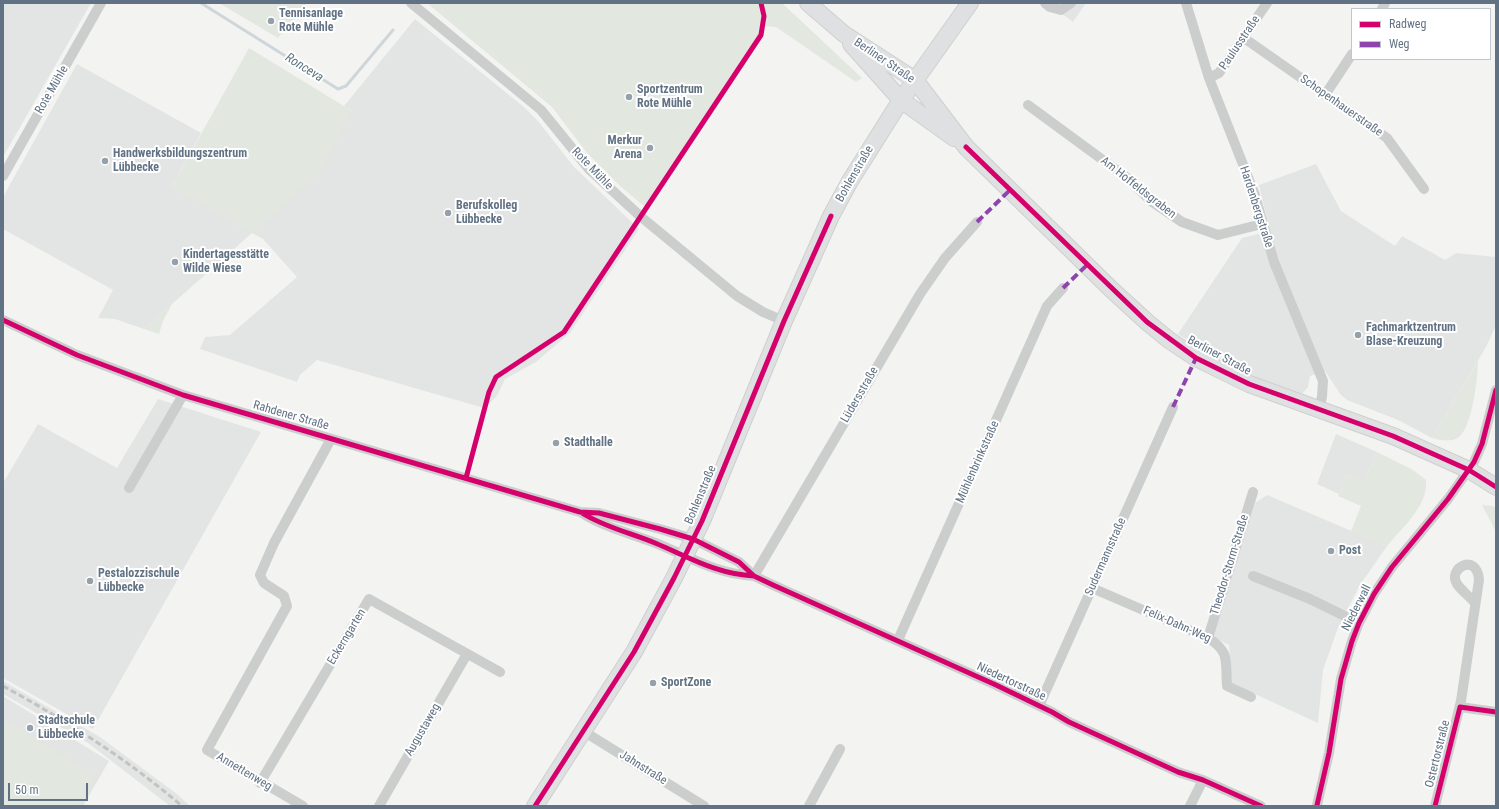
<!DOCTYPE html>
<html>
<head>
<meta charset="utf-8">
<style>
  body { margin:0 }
  #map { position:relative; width:1499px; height:809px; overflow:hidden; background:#f3f4f1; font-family:"Roboto Condensed",sans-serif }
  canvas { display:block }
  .frame { position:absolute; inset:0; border:4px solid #617284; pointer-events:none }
  .legend { position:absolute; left:1351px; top:8px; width:140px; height:52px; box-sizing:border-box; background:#fff; border:1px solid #c0c7ce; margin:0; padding:5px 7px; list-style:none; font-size:12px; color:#617284 }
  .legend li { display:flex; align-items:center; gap:8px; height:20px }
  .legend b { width:20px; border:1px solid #c0c7ce }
  .scale { position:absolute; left:8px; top:783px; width:80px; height:18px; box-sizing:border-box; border:2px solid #617284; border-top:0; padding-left:5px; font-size:12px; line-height:14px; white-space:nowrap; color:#617284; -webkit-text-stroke:3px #fff; paint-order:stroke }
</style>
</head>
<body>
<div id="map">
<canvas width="1499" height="809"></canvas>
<div class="frame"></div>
<ul class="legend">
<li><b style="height:5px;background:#d6006c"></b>Radweg</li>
<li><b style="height:5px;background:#8e44ad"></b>Weg</li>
</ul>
<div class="scale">50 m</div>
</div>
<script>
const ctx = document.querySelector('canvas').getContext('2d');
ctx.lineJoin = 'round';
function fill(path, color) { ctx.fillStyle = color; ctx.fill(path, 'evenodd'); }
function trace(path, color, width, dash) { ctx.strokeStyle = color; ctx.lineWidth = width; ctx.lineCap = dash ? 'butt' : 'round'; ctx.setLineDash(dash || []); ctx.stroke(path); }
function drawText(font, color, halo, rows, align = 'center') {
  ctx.font = font + ' "Roboto Condensed",sans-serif'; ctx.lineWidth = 4; ctx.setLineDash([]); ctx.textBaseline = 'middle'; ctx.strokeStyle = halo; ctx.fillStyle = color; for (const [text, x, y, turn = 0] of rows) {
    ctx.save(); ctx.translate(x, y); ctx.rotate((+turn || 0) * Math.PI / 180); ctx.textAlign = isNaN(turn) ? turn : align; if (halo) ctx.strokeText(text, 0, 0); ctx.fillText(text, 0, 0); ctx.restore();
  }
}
const built = new Path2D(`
  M 3,3 L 91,3 L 3,157 Z
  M 1048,3 L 1086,3 L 1073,22 Z
  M 415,19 L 524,107 L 538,121 L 574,167 L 639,229 L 570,333 L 536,362 L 505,379 L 497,396 L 484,408 L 317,360 L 300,375 L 297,382 L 200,349 L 205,337 L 230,335 L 297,277 L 263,239 L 252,233 L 144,329 L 115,319 L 98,318 L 113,290 L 3,229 L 3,197 L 77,64 L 201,133 L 171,188 L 352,111 L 344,106 Z
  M 1316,164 L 1341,211 L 1395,246 L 1402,236 L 1445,260 L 1456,253 L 1496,257 L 1496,325 L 1486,347 L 1432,438 L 1398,420 L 1347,400 L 1341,395 L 1325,371 L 1310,376 L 1308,387 L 1303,393 L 1294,393 L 1263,381 L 1220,361 L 1178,334 L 1242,238 L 1270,231 L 1259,185 Z
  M 158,399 L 261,432 L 93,729 L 3,678 L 3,483 L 38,424 L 117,468 Z
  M 1336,434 L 1377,452 L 1364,482 L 1347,475 L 1339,494 L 1317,484 Z
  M 1267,495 L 1387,546 L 1360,585 L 1338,628 L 1323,670 L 1318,723 L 1231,683 L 1229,645 L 1213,637 L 1255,503 Z
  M 3,681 L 100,737 L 177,794 L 190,806 L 170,806 L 88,743 L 3,694 Z
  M 3,696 L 109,761 L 83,806 L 3,806 Z`);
const green = new Path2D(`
  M 219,3 L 307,3 L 278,38 Z
  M 427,3 L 782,3 L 862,78 L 856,82 L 776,27 L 765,26 L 645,207 L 619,185 L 587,153 L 552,107 Z
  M 249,48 L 352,111 L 318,175 L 252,233 L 171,188 Z
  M 172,304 L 163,321 L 159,334 L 144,329 Z
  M 1478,361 C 1478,378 1472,427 1459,437 C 1451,443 1440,440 1432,438 Z
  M 1377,452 L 1413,470 L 1426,480 C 1429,505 1402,528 1387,546 L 1351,531 L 1361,506 L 1338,496 L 1347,475 L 1364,482 Z
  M 1482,505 L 1493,506 L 1496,508 L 1496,532 Z
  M 3,718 L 95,776 L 76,806 L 3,806 Z`);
const stream = new Path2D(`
  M 201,3 L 338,89 L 346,86 L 393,30`);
const minor = new Path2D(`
  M 411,3 L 541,110 L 589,169 L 640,216 L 737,296 L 763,312 L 784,321
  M 1045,3 L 1050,7 L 1061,10 L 1071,3
  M 1186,3 L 1209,78 L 1255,195 L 1274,262 L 1323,381 L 1322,397 L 1318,410
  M 1382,9 L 1385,3
  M 1244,38 L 1387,138 L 1424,189
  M 1209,78 L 1219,73 L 1267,3
  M 1325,95 L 1352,54
  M 1028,105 L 1126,177 L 1151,201 L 1182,222 L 1218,235 L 1262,224
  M 3,176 L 101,3
  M 3,320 L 77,355 L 183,395 L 580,512 L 599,513 L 660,529 L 693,539 L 739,562 L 754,576 L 773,585 L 996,685 L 1052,712 L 1069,722 L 1178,772 L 1203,780 L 1261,806
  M 129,488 L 183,395
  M 582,513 C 604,527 629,533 653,542 C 689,556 714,574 754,576
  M 754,576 L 920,294 L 945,258 L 977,222
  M 1253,576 L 1310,599 L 1359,623
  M 1092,588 L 1208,638 C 1231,652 1225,662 1227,686 L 1251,697
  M 1208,638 L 1253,492
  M 898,640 L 1047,306 L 1063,288
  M 1039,706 L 1173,407
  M 1460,707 L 1496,712
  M 583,731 L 704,806
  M 260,783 L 369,599 L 500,672
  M 1317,805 L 1329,753 L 1341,679 L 1352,641 L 1359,623 L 1374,594 L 1392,567 L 1448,499 L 1474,462 L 1482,444 L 1496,390
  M 303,806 L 207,750 L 287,606 L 284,596 L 264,583 L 260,575 L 274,543 L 331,439
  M 379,806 L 467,654
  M 809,806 L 840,749
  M 1190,806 L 1203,780
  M 1435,806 L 1461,701 L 1479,580 C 1477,552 1447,568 1457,584 C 1462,591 1470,597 1475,603`);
const primary = new Path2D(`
  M 808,3 L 844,34 L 915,80 L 966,147 L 1112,290 L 1147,322 L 1169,340 L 1196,358 L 1249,384 L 1393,436 L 1469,470 L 1496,487
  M 851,44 L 901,100 L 954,138
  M 535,806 L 634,652 L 674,578 L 702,521 L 784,321 L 831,216 L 850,181 L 901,100 L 970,3`);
const rail = new Path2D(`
  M 3,686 C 67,721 127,759 182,806`);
const quiet = new Path2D(`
  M 977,222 L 1010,190
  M 1063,288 L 1087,265
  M 1173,407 L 1196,358`);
const cycleway = new Path2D(`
  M 966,147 L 1147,322 L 1196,358 L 1249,384 L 1393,436 L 1469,470 L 1496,487
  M 3,320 L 77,355 L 183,395 L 580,512 L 599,513 L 660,529 L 693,539 L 739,562 L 754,576 L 773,585 L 996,685 L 1052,712 L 1069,722 L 1178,772 L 1203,780 L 1261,806
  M 466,478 L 489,392 L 496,377 L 564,332 L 761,35 L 764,16 L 761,3
  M 582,513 C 604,527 631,533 655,543 C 689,557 716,574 754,576
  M 1317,805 L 1329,753 L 1341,679 L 1352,641 L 1359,623 L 1374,594 L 1392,567 L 1448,499 L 1474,462 L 1482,444 L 1496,390
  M 535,806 L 634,652 L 674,578 L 702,521 L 784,321 L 831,216
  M 1435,806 L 1460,707 L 1496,712`);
const markers = [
  [271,21,4,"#94a0aa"],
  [629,97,4,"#94a0aa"],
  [650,148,4,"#94a0aa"],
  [105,161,4,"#94a0aa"],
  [448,213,4,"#94a0aa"],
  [175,262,4,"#94a0aa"],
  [1358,335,4,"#94a0aa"],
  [556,443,4,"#94a0aa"],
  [1331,551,4,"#94a0aa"],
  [90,581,4,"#94a0aa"],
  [653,683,4,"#94a0aa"],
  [30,728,4,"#94a0aa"]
];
const poiNames = [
  ["Tennisanlage",279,14],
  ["Rote Mühle",279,28],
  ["Sportzentrum",637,90],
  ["Rote Mühle",637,104],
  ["Merkur",642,141,"right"],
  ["Arena",642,155,"right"],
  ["Handwerksbildungszentrum",113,154],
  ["Lübbecke",113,168],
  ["Berufskolleg",456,206],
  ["Lübbecke",456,220],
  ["Kindertagesstätte",183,255],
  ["Wilde Wiese",183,269],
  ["Fachmarktzentrum",1366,328],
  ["Blase-Kreuzung",1366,342],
  ["Stadthalle",564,443],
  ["Post",1339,551],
  ["Pestalozzischule",98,574],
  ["Lübbecke",98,588],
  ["SportZone",661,683],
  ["Stadtschule",38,721],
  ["Lübbecke",38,735]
];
const streetNames = [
  ["Paulusstraße",1240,43,-56],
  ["Berliner Straße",884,61,34],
  ["Rote Mühle",52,90,-60],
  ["Schopenhauerstraße",1341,106,35],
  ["Rote Mühle",592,169,46],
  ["Bohlenstraße",855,174,-60],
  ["Am Hoffeldsgraben",1138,188,38],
  ["Hardenbergstraße",1256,207,72],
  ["Berliner Straße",1219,356,28],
  ["Lüdersstraße",860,395,-60],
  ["Rahdener Straße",291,416,16],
  ["Mühlenbrinkstraße",978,462,-66],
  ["Bohlenstraße",701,495,-67],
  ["Sudermannstraße",1106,557,-66],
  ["Theodor-Storm-Straße",1230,565,-73],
  ["Niederwall",1357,608,-63],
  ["Felix-Dahn-Weg",1177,625,24],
  ["Eckerngarten",347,637,-59],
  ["Niedertorstraße",1011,682,25],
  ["Augustaweg",423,730,-60],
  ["Ostertorstraße",1438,754,-76],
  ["Jahnstraße",643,768,32],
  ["Annettenweg",244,772,31]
];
const waterNames = [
  ["Ronceva",304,68,32]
];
fill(built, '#e3e5e4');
fill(green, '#e2e7df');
trace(stream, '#cfd6da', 3);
trace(primary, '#ced0d0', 18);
trace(minor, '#cccece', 10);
trace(primary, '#dfe0e1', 16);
trace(rail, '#c2c4c4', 3, [6, 3]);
trace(quiet, '#8e44ad', 4, [8, 4]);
trace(cycleway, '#d6006c', 5);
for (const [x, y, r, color] of markers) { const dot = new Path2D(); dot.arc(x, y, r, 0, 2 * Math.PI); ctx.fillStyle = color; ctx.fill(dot); trace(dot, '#fff', 1.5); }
drawText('bold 12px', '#617284', '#fff', poiNames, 'left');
drawText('12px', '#617284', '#fff', streetNames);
drawText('italic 13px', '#5c7582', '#fff', waterNames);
</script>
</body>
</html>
